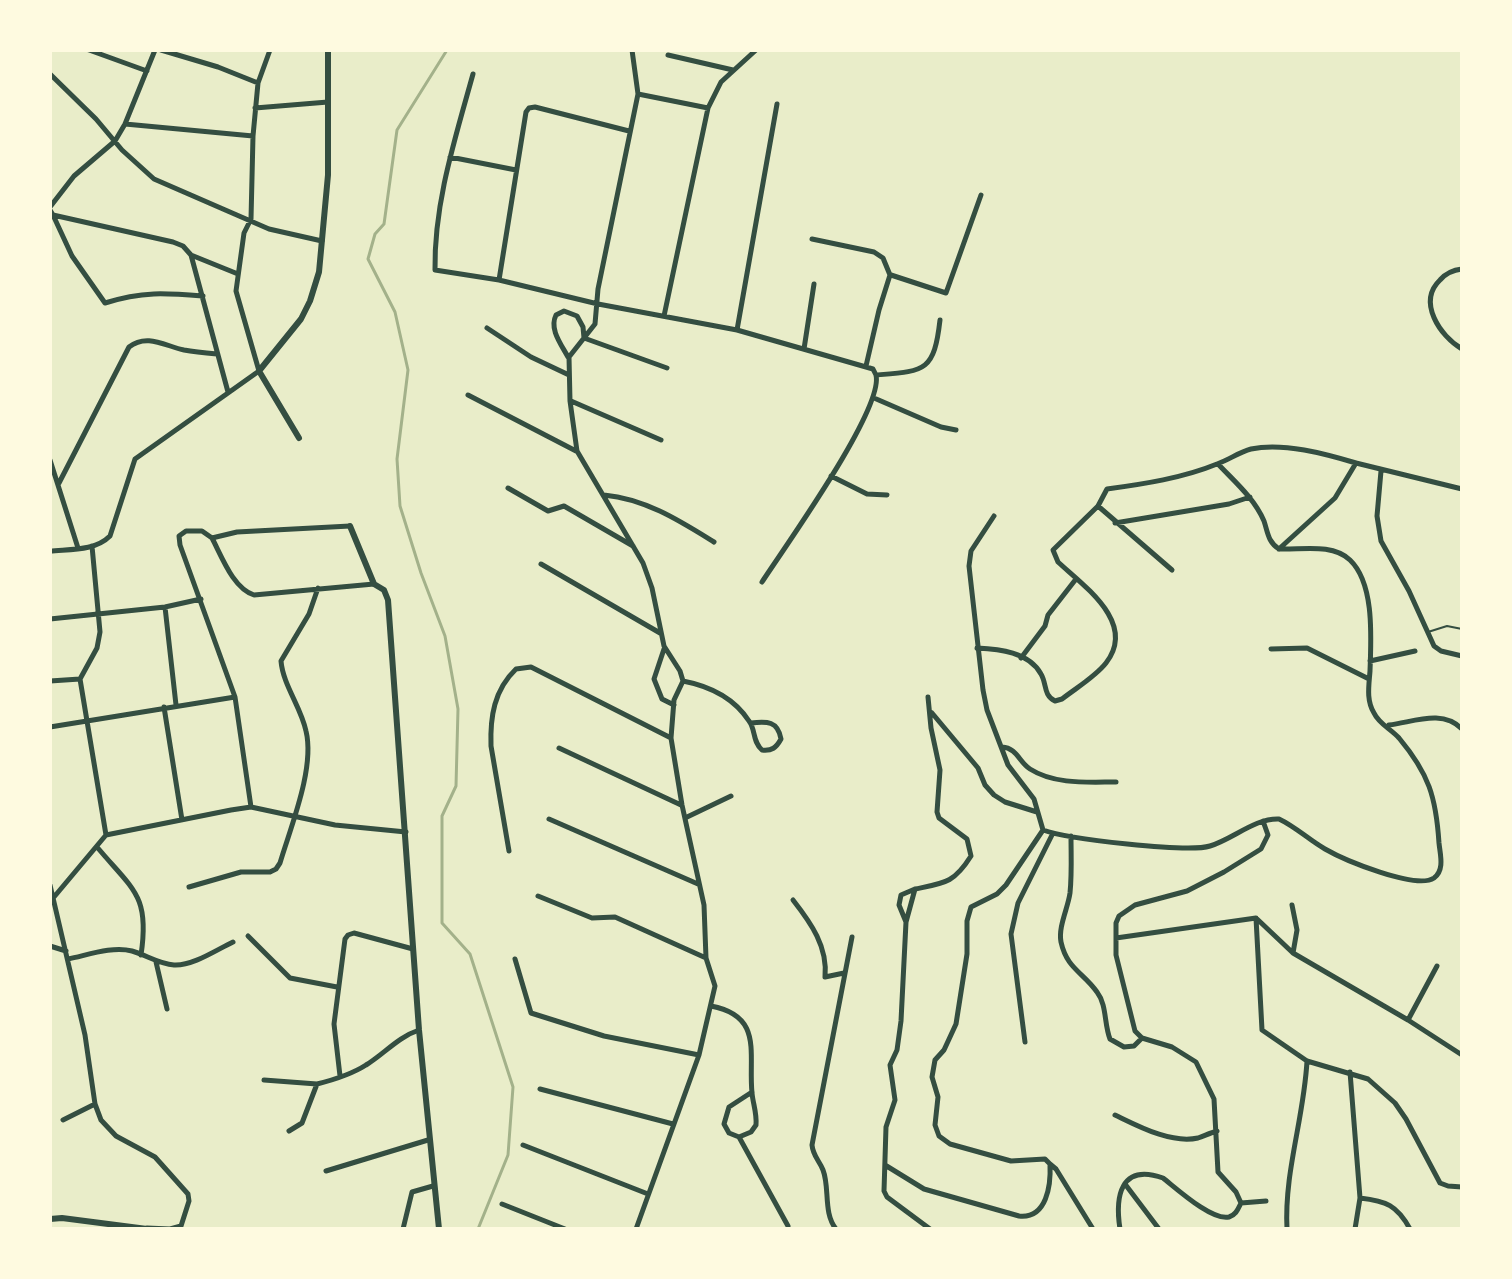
<!DOCTYPE html>
<html>
<head>
<meta charset="utf-8">
<style>
  body { margin:0 }
  #map { position:relative; width:1512px; height:1279px; overflow:hidden; background:#e9edc9; font-family:Rubik,sans-serif }
  canvas { display:block }
  .frame { position:absolute; inset:0; border:52px solid #fefae0; pointer-events:none }
</style>
</head>
<body>
<div id="map">
<canvas width="1512" height="1279"></canvas>
<div class="frame"></div>
</div>
<script>
const ctx = document.querySelector('canvas').getContext('2d');
ctx.lineJoin = 'round';
function trace(path, color, width, dash) { ctx.strokeStyle = color; ctx.lineWidth = width; ctx.lineCap = dash ? 'butt' : 'round'; ctx.setLineDash(dash || []); ctx.stroke(path); }
const stream = new Path2D(`
  M 447,50 L 397,130 L 384,224 L 375,234 L 368,259 L 395,312 L 408,370 L 397,459 L 400,506 L 421,573 L 445,636 L 458,709 L 456,786 L 442,816 L 442,923 L 470,954 L 513,1087 L 508,1155 L 478,1229`);
const service = new Path2D(`
  M 1428,632 L 1447,626 L 1462,629`);
const minor = new Path2D(`
  M 89,50 L 147,71
  M 161,50 L 218,67 L 258,83
  M 632,50 L 638,94 L 598,289 L 595,324 L 569,357 L 570,401 L 577,451 L 643,563 L 652,588 L 664,646 L 680,671 L 683,681 L 674,700 L 671,738 L 682,805 L 704,905 L 706,958 L 715,986 L 699,1055 L 636,1229
  M 668,55 L 733,70
  M 50,74 L 96,119 L 122,150 L 154,179 L 269,229 L 322,241
  M 473,74 C 455,139 434,203 435,270 L 499,280 L 598,304 L 737,330 L 873,369 L 876,375
  M 638,94 L 708,108
  M 255,108 L 328,102
  M 125,124 L 253,136
  M 450,157 L 516,170
  M 50,207 L 74,176 L 115,141 L 125,124 L 155,50
  M 50,210 L 53,215 L 173,242 L 183,246 L 191,255 L 238,274
  M 53,215 L 72,256 L 105,303 C 142,291 166,293 203,296
  M 812,239 L 874,252 L 883,258 L 890,275 L 879,310 L 866,366
  M 191,255 L 228,392
  M 1462,269 C 1453,270 1446,273 1440,280 C 1417,302 1440,336 1462,349
  M 891,275 L 946,293 L 981,195
  M 499,280 L 526,112 L 529,108 L 535,107 L 629,131
  M 664,316 L 708,108 L 721,82 L 756,50
  M 487,328 L 531,357 L 569,375
  M 737,330 L 777,104
  M 804,349 L 814,284
  M 568,357 C 561,344 549,329 556,315 L 564,311 L 577,316 L 583,327 L 584,338 L 667,368
  M 876,375 C 925,371 934,372 940,320
  M 468,395 L 576,451
  M 874,398 L 941,427 L 956,430
  M 571,401 L 661,440
  M 50,460 L 78,548
  M 1218,464 C 1235,482 1254,498 1264,521 C 1268,533 1268,542 1279,549
  M 1381,471 L 1377,516 L 1381,541 L 1409,591 L 1434,646 L 1441,651 L 1462,656
  M 831,476 L 867,494 L 887,495
  M 59,483 L 129,347 C 147,333 165,346 184,350 C 195,352 206,353 217,354
  M 508,488 L 548,511 L 564,506 L 633,546
  M 604,495 C 646,499 680,521 714,542
  M 1098,506 L 1172,570
  M 994,516 L 971,551 L 969,566 L 983,690 L 987,710 L 1008,765 L 1034,799 L 1043,830
  M 1115,523 L 1229,504 L 1250,497
  M 212,538 C 222,557 233,588 254,595 L 374,584
  M 92,546 L 100,632 L 97,648 L 80,679 L 106,835
  M 1280,548 L 1335,498 L 1356,463 L 1462,489
  M 50,551 C 71,549 95,551 110,536 L 135,459 L 259,371 L 236,291 L 244,233 L 251,219 L 253,136 L 258,83 L 270,50
  M 541,564 L 660,633
  M 762,582 C 784,548 884,409 876,375
  M 165,607 L 176,705
  M 50,619 L 165,607 L 201,599
  M 977,648 C 999,649 1029,652 1041,674 C 1047,684 1043,695 1055,701 L 1062,699 C 1076,688 1095,677 1106,663 C 1137,623 1085,587 1058,562 L 1053,550 L 1098,506 L 1107,489 C 1144,484 1183,478 1217,464 C 1229,460 1239,452 1251,449 C 1283,442 1326,454 1356,463
  M 664,649 L 654,679 L 662,699 L 674,705
  M 1271,649 L 1307,648 L 1369,679
  M 1021,658 L 1045,626 L 1048,615 L 1076,579
  M 1370,661 L 1415,651
  M 50,681 L 80,679
  M 683,681 C 709,686 734,698 749,721 C 756,730 752,741 762,750 C 772,751 776,748 781,739 C 778,721 767,721 751,723
  M 928,697 L 931,728 L 940,770 L 937,812 L 939,818 L 967,839 L 971,856 C 954,883 945,883 915,889 L 906,922 L 901,1021 L 897,1050 L 890,1065 L 895,1100 L 886,1127 L 884,1191 L 887,1197 L 930,1229
  M 164,707 L 182,820
  M 932,713 L 978,768 L 985,785 L 994,795 L 1005,802 L 1037,812
  M 1389,725 C 1414,722 1442,709 1462,729
  M 50,727 L 235,697
  M 1002,747 C 1017,748 1019,762 1030,769 C 1055,785 1089,782 1116,782
  M 559,748 L 681,805
  M 251,807 L 235,697 L 180,545 L 179,536 L 186,531 L 202,531 L 212,538 L 237,532 L 350,526
  M 685,818 L 731,796
  M 549,819 L 698,884
  M 1043,830 C 1067,839 1188,853 1210,846 C 1233,839 1255,818 1279,819 C 1296,827 1309,840 1325,849 C 1344,860 1416,890 1434,878 C 1445,870 1440,854 1439,843 C 1436,797 1429,774 1399,738 C 1391,729 1379,724 1374,713 C 1366,700 1369,685 1370,671 C 1371,639 1375,584 1350,560 C 1332,543 1302,550 1279,549
  M 1071,836 C 1071,855 1072,874 1070,893 C 1068,908 1058,927 1061,942 C 1067,969 1083,972 1097,992 C 1107,1005 1104,1024 1110,1039 L 1124,1047 L 1134,1046 L 1142,1038
  M 97,847 C 133,890 150,895 141,955
  M 509,851 L 491,746 C 490,717 494,690 516,669 L 531,667 L 671,738
  M 50,885 L 85,1035 L 95,1104 L 101,1120 L 116,1136 L 155,1157 L 188,1194 L 189,1201 L 181,1226 L 170,1229 L 147,1228
  M 189,887 L 241,872 L 270,872 L 276,869 L 280,863 C 291,826 315,768 306,731 C 301,707 283,685 281,661 L 309,614 L 318,588
  M 538,896 L 592,918 L 615,917 L 706,958
  M 54,897 L 106,835 L 231,810 L 251,807 L 335,825 L 406,832
  M 793,900 C 811,923 828,947 825,977 L 844,973
  M 1292,905 L 1297,930 L 1293,953
  M 1256,918 L 1262,1030 L 1307,1061 L 1368,1079 L 1395,1103 L 1406,1119 L 1440,1183 L 1448,1186 L 1462,1187
  M 906,922 L 899,905 L 901,895 L 915,889
  M 248,936 L 290,978 L 337,987
  M 1116,938 L 1256,918 L 1293,953 L 1408,1020 L 1462,1055
  M 50,946 L 66,951
  M 68,959 C 88,955 112,946 132,951 C 146,955 159,964 174,965 C 193,966 216,950 233,942
  M 515,959 L 531,1013 L 604,1036 L 699,1055
  M 156,962 L 167,1009
  M 711,1006 C 764,1016 748,1054 752,1093 C 753,1104 757,1113 756,1125 L 751,1132 L 739,1137
  M 1408,1020 L 1437,966
  M 1025,1042 L 1011,934 L 1018,903 L 1053,833
  M 1350,1072 L 1360,1198 L 1355,1229
  M 340,1076 L 334,1024 L 345,939 L 348,935 L 354,933 L 413,949
  M 264,1080 L 317,1084 C 333,1080 352,1074 366,1065 C 384,1054 398,1037 419,1030
  M 540,1089 L 673,1124
  M 752,1092 L 729,1107 L 724,1124 L 729,1133 L 739,1137 L 788,1226
  M 1115,1115 C 1138,1126 1171,1144 1198,1138 C 1204,1136 1210,1133 1217,1131
  M 63,1120 L 95,1104
  M 289,1131 L 302,1123 L 317,1084
  M 523,1145 L 648,1194
  M 1050,1164 L 1056,1169 L 1093,1229
  M 885,1165 L 924,1189 L 1019,1216 C 1047,1219 1051,1185 1050,1164 L 1045,1159 L 1011,1161 L 950,1144 L 939,1136 L 935,1125 L 938,1097 L 932,1077 L 935,1060 L 944,1050 L 956,1024 L 967,954 L 967,921 L 971,907 L 997,894 L 1006,885 L 1043,830
  M 326,1171 L 428,1140
  M 1125,1184 L 1159,1229
  M 1360,1198 C 1386,1201 1397,1205 1410,1229
  M 1241,1203 L 1236,1192 L 1218,1172 L 1214,1099 L 1196,1062 L 1172,1047 L 1142,1038 L 1135,1031 L 1116,955 L 1116,923 L 1119,916 L 1135,905 L 1187,891 L 1224,872 L 1261,849 L 1268,835 L 1263,821
  M 1241,1203 L 1266,1201
  M 502,1204 L 565,1229
  M 403,1229 L 412,1192 L 433,1186
  M 836,1229 C 823,1213 830,1188 823,1170 C 819,1160 813,1156 812,1145 L 852,937
  M 1120,1229 C 1115,1197 1120,1163 1163,1178 C 1177,1189 1212,1221 1229,1217 C 1236,1215 1238,1209 1241,1203
  M 1287,1229 C 1284,1172 1304,1118 1307,1061`);
const tertiary = new Path2D(`
  M 299,438 L 259,371 L 301,319 L 310,301 L 319,272 L 328,175 L 328,50
  M 350,526 L 374,584 L 384,590 L 388,600 L 419,1030 L 439,1229
  M 50,1219 L 62,1218 L 147,1229`);
trace(stream, '#a3b18a', 3);
trace(service, '#344e41', 2);
trace(minor, '#344e41', 5);
trace(tertiary, '#344e41', 6);
</script>
</body>
</html>
